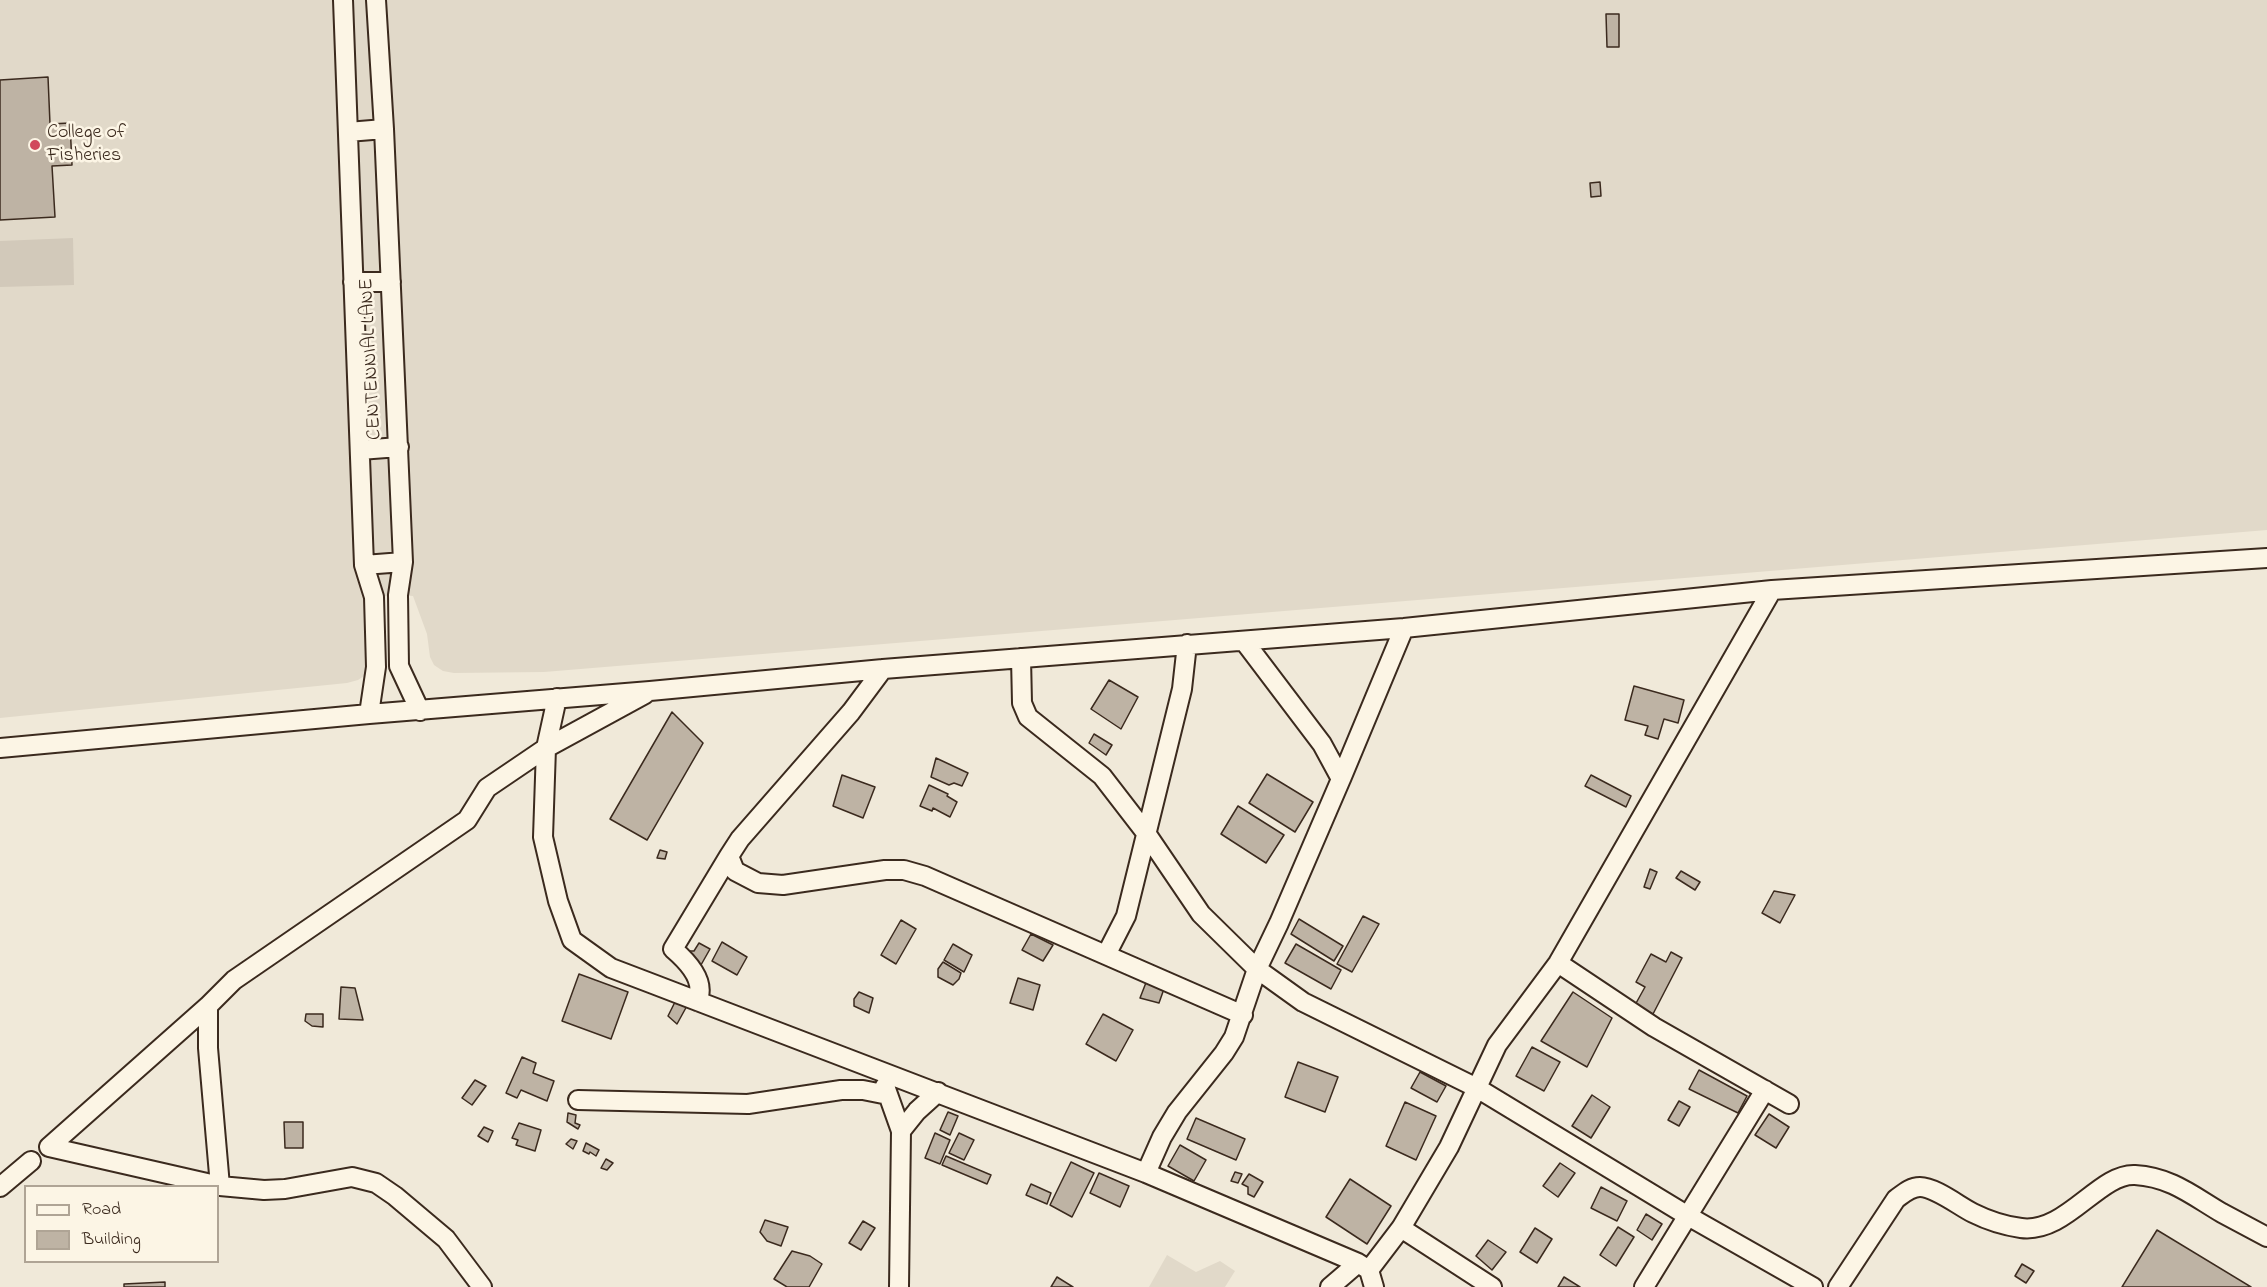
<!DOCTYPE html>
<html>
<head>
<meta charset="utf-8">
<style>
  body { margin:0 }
  #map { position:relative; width:2267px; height:1287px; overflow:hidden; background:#f0e9d9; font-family:"Indie Flower",sans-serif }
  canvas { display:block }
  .legend { position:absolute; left:24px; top:1185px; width:195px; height:78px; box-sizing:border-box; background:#fcf5e5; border:2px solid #afa495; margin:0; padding:8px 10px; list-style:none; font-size:18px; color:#3b2a1e }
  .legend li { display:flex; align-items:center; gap:12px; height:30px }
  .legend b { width:30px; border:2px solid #afa495 }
</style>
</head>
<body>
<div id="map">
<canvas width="2267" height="1287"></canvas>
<ul class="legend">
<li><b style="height:8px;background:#fcf5e5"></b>Road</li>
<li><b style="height:16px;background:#beb3a4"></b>Building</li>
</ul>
</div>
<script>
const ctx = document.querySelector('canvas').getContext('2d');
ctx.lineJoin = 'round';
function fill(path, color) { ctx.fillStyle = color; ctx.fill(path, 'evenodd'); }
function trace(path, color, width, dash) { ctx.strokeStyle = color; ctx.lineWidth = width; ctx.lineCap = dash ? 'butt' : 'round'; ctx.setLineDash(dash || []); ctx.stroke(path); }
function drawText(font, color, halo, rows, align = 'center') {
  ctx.font = font + ' "Indie Flower",sans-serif'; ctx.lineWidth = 5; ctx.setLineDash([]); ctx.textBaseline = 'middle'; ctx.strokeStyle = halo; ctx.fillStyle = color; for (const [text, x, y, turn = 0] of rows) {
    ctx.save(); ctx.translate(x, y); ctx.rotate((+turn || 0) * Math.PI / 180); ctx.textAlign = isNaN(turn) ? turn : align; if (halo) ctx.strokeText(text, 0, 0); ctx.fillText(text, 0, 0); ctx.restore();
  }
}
const built = new Path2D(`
  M 0,0 L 2267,0 L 2267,530 L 544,672 L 454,673 L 443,671 L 434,665 L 430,657 L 427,634 L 413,596 L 398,595 L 374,597 L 367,666 L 364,676 L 358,680 L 347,683 L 0,718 Z
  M 1167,1255 L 1196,1272 L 1220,1261 L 1235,1271 L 1225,1287 L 1149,1287 Z`);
const green = new Path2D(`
  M 73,238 L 74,285 L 0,287 L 0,241 Z`);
const building = new Path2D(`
  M 1606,14 L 1619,14 L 1619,47 L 1607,47 Z
  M 48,77 L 50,124 L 70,123 L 72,165 L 52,166 L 55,217 L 0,220 L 0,80 Z
  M 1600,182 L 1601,196 L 1591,197 L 1590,183 Z
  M 1109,680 L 1138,697 L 1121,729 L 1091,709 Z
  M 1634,686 L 1684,700 L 1678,723 L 1664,719 L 1658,739 L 1645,735 L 1648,726 L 1625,720 Z
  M 672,712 L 703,743 L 647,840 L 610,819 Z
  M 1094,734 L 1112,745 L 1106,755 L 1089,743 Z
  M 936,758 L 968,773 L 962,786 L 954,783 L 949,785 L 931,777 Z
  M 1267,774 L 1313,802 L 1295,832 L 1249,803 Z
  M 842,775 L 875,787 L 863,818 L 833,806 Z
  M 1591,775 L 1631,796 L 1626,807 L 1585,786 Z
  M 929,785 L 948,794 L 947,796 L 957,802 L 950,817 L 933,808 L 932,811 L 920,806 Z
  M 1238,806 L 1284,835 L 1266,863 L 1221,834 Z
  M 660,850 L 667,852 L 665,859 L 657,858 Z
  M 1650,869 L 1657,872 L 1650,889 L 1644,887 Z
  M 1681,871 L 1700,882 L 1695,890 L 1676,878 Z
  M 1774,891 L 1795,895 L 1780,923 L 1762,913 Z
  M 1363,916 L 1379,924 L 1352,972 L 1337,964 Z
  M 1299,919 L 1343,946 L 1334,961 L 1291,934 Z
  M 901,920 L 916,929 L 896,964 L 881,955 Z
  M 1031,934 L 1053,945 L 1043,961 L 1022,950 Z
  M 722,942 L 747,957 L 737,975 L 712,961 Z
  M 699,943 L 710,949 L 697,972 L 687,951 L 694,951 Z
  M 953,944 L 972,955 L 964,972 L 944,960 Z
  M 1296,944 L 1341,970 L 1331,989 L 1285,963 Z
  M 1671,952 L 1682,958 L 1653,1014 L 1635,1005 L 1645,987 L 1636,982 L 1651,954 L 1666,962 Z
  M 943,962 L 961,973 L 959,979 L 953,985 L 938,977 L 938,969 Z
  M 579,974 L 628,992 L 611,1039 L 562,1021 Z
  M 1018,978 L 1040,985 L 1033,1010 L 1010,1003 Z
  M 1147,980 L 1165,986 L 1159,1003 L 1140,998 Z
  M 341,987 L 355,988 L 363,1020 L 339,1019 Z
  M 859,992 L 873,998 L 869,1013 L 854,1006 L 854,999 Z
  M 1573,992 L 1612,1018 L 1587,1067 L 1541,1041 Z
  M 677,998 L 688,1004 L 677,1024 L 668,1016 Z
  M 306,1014 L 323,1014 L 323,1027 L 312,1026 L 305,1021 Z
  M 1103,1014 L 1133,1030 L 1116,1061 L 1086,1044 Z
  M 1532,1047 L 1560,1062 L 1544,1091 L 1516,1076 Z
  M 522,1057 L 536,1063 L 533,1073 L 554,1081 L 547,1101 L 521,1090 L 517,1098 L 506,1093 Z
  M 1298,1062 L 1338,1077 L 1325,1112 L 1285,1097 Z
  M 1699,1070 L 1747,1096 L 1738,1113 L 1689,1089 Z
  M 1420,1072 L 1446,1086 L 1437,1102 L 1411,1088 Z
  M 475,1080 L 486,1086 L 472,1105 L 462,1098 Z
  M 1592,1095 L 1610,1107 L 1591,1138 L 1572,1126 Z
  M 1679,1101 L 1690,1107 L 1679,1126 L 1668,1120 Z
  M 1405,1102 L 1436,1116 L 1416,1160 L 1386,1146 Z
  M 948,1112 L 958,1116 L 950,1135 L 940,1130 Z
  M 568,1113 L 576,1115 L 575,1123 L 580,1125 L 578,1129 L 567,1122 Z
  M 1769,1114 L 1789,1127 L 1776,1148 L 1755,1135 Z
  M 1196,1118 L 1245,1139 L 1236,1160 L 1187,1139 Z
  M 284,1122 L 303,1122 L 303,1148 L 285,1148 Z
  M 519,1123 L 541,1130 L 535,1151 L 516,1145 L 518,1140 L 512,1138 Z
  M 484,1127 L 493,1131 L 488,1142 L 478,1136 Z
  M 935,1133 L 950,1140 L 940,1164 L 925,1158 Z
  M 959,1133 L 974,1140 L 964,1160 L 949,1153 Z
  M 571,1139 L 577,1141 L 573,1149 L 566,1144 Z
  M 586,1143 L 599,1150 L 596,1156 L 590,1152 L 589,1154 L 583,1151 Z
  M 1180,1145 L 1206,1160 L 1194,1181 L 1168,1166 Z
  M 946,1156 L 991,1175 L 987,1184 L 942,1165 Z
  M 606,1159 L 613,1163 L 607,1170 L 601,1168 Z
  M 1071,1162 L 1094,1173 L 1072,1217 L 1050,1205 Z
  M 1560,1163 L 1575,1173 L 1558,1197 L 1543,1186 Z
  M 1235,1172 L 1242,1174 L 1238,1183 L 1231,1181 Z
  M 1099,1173 L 1129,1186 L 1120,1207 L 1090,1193 Z
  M 1249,1174 L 1263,1182 L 1254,1197 L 1248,1194 L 1248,1187 L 1242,1184 Z
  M 1350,1179 L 1391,1206 L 1367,1244 L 1326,1217 Z
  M 1031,1184 L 1051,1193 L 1047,1204 L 1026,1195 Z
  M 1601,1187 L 1627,1201 L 1617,1221 L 1591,1208 Z
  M 1646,1214 L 1662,1224 L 1652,1240 L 1637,1230 Z
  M 765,1220 L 788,1227 L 781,1246 L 767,1241 L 760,1232 Z
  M 863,1221 L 875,1228 L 861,1250 L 849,1243 Z
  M 1618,1227 L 1634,1237 L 1616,1266 L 1600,1255 Z
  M 1535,1228 L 1552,1239 L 1537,1263 L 1520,1252 Z
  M 2157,1230 L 2251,1287 L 2122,1287 Z
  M 1488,1240 L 1506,1252 L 1492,1270 L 1476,1256 Z
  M 792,1251 L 810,1256 L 822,1264 L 809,1287 L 787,1287 L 774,1279 Z
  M 2022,1264 L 2034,1271 L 2026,1283 L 2015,1276 Z
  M 1057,1277 L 1073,1287 L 1051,1287 Z
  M 1564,1277 L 1580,1287 L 1558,1287 Z
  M 165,1282 L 165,1287 L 124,1287 L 124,1284 Z`);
const minor = new Path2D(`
  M 343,0 L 364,565 L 374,597 L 376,667 L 369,714
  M 376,0 L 384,129 L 403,562 L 398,595 L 399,666 L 420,711
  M 348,132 L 384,129
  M 353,282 L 391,282
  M 360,450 L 399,447
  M 364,565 L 403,562
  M 1021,658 L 1022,703 L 1028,717 L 1102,776 L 1146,833 L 1201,914 L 1257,969 L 1303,1002 L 1477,1088 L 1688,1216 L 1813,1287
  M 883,669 L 851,712 L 740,839 L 729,856 L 735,871 L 758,883 L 783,885 L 885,870 L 904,870 L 925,876 L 1243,1015
  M 557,698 L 546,748 L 543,837 L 558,901 L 572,940 L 611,968 L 653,984 L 1146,1173 L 1358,1263 L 1369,1270 L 1374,1287
  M 0,748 L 369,714 L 650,691 L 883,669 L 1404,628 L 1772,590 L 2267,558
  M 1341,779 L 1404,628
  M 1106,955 L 1126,916 L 1182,689 L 1187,644
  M 1558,963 L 1654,1027 L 1789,1104
  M 697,1001 C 707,981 687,961 673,949 L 729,856
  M 885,1086 L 901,1131 L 899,1287
  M 578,1100 L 748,1104 L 841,1090 L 863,1090 L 888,1095
  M 901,1131 L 917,1111 L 938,1092
  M 49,1147 L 220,1186 L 264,1190 L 285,1189 L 352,1177 L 376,1183 L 395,1196 L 446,1239 L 482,1287
  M 49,1147 L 208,1006
  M 1146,1173 L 1162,1137 L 1177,1112 L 1224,1053 L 1234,1037 L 1257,969 L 1279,923 L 1341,779 L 1322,744 L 1244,641
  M 220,1186 L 208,1048 L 208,1006 L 234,980 L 467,820 L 487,788 L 546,748 L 645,694
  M 0,1187 L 31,1161
  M 1401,1228 L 1492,1287
  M 1369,1270 L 1401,1228 L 1449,1147 L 1497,1045 L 1558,963 L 1772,590
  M 1330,1287 L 1358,1263
  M 1644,1287 L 1765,1090
  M 1838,1287 L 1896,1199 C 1903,1194 1910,1187 1920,1187 C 1935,1187 1959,1206 1973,1213 C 1987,1220 2006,1226 2021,1228 C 2066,1234 2099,1173 2135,1175 C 2171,1177 2193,1196 2222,1213 C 2237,1221 2252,1229 2267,1237`);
const markers = [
  [35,145,6,"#d1495b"]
];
const poiNames = [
  ["College of",47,134],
  ["Fisheries",47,157]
];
const streetNames = [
  ["CENTENNIAL LANE",372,359,-93]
];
fill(built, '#e1d9c9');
fill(green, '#d2c9ba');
fill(building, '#beb3a4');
trace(building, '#3b2a1e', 1.5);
trace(minor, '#3b2a1e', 22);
trace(minor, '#fcf5e5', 18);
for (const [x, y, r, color] of markers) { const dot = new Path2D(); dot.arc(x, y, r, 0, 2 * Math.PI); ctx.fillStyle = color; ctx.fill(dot); trace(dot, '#fcf5e5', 2); }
drawText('20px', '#3b2a1e', '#fcf5e5', poiNames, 'left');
drawText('20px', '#3b2a1e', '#fcf5e5', streetNames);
</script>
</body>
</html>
